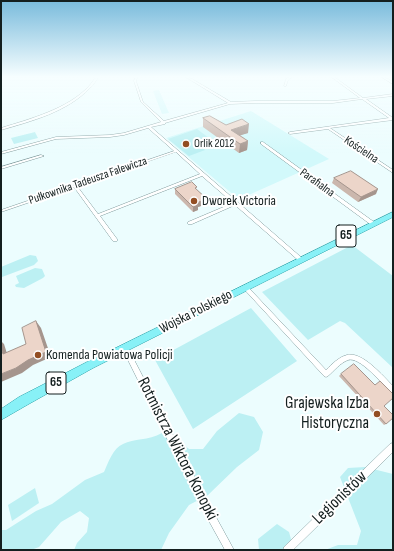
<!DOCTYPE html>
<html>
<head>
<meta charset="utf-8">
<style>
  body { margin:0 }
  #map { position:relative; width:394px; height:551px; overflow:hidden; background:#ecfdfe; font-family:"Sofia Sans Condensed",sans-serif }
  canvas { display:block }
  .frame { position:absolute; inset:0; border:2px solid #141f1f; pointer-events:none }
</style>
</head>
<body>
<div id="map">
<canvas width="394" height="551"></canvas>
<div class="frame"></div>
</div>
<script>
const ctx = document.querySelector('canvas').getContext('2d');
ctx.lineJoin = 'round';
function fill(path, color) { ctx.fillStyle = color; ctx.fill(path, 'evenodd'); }
function trace(path, color, width, dash) { ctx.strokeStyle = color; ctx.lineWidth = width; ctx.lineCap = dash ? 'butt' : 'round'; ctx.setLineDash(dash || []); ctx.stroke(path); }
function drawText(font, color, halo, rows, align = 'center') {
  ctx.font = font + ' "Sofia Sans Condensed",sans-serif'; ctx.lineWidth = 4; ctx.setLineDash([]); ctx.textBaseline = 'middle'; ctx.strokeStyle = halo; ctx.fillStyle = color; for (const [text, x, y, turn = 0] of rows) {
    ctx.save(); ctx.translate(x, y); ctx.rotate((+turn || 0) * Math.PI / 180); ctx.textAlign = isNaN(turn) ? turn : align; if (halo) ctx.strokeText(text, 0, 0); ctx.fillText(text, 0, 0); ctx.restore();
  }
}
const built = new Path2D(`
  M 159,90 L 169,113 L 162,114 L 153,91 Z
  M 251,111 L 329,159 L 242,198 L 236,197 L 166,138 Z`);
const green = new Path2D(`
  M 197,129 L 213,141 L 200,146 L 205,150 L 189,156 L 168,139 Z
  M 35,132 L 38,138 L 14,144 L 11,138 Z
  M 352,245 L 393,276 L 393,368 L 345,323 L 340,321 L 308,340 L 262,292 Z
  M 30,255 L 36,256 L 38,261 L 34,265 L 2,277 L 1,267 Z
  M 35,268 L 42,269 L 45,276 L 43,278 L 24,288 L 16,287 L 15,285 L 19,283 L 16,276 Z
  M 251,308 L 297,361 L 193,429 L 155,360 Z
  M 239,413 L 254,417 L 263,432 L 259,450 L 237,467 L 208,495 L 189,505 L 169,533 L 161,550 L 74,550 L 77,543 L 87,532 L 89,518 L 80,511 L 61,522 L 39,547 L 31,550 L 1,550 L 1,530 L 6,530 L 36,511 L 52,504 L 85,480 L 104,472 C 108,463 113,448 123,444 C 134,438 148,441 162,433 L 176,438 L 189,449 L 203,449 L 217,431 Z
  M 365,467 L 393,474 L 393,550 L 325,550 L 338,545 L 357,545 L 361,531 L 340,477 L 348,468 Z
  M 35,488 L 39,503 L 12,521 L 8,505 Z
  M 277,524 L 289,532 L 294,550 L 259,550 L 258,539 Z`);
const street = new Path2D(`
  M 97,76 L 99,76 C 96,80 94,85 90,88 C 67,112 32,121 1,130 L 1,128 C 30,119 68,109 89,86 C 92,83 94,79 97,76 Z
  M 136,76 L 138,76 L 136,81 L 143,102 L 164,121 L 228,103 L 184,76 L 187,76 L 231,102 L 255,101 L 333,101 L 360,98 L 330,76 L 333,76 L 363,98 L 393,94 L 393,96 L 366,99 L 393,118 L 393,120 L 330,128 L 393,170 L 393,173 L 328,129 L 290,134 L 288,133 L 290,132 L 389,118 L 362,99 L 333,103 L 255,103 L 230,104 L 165,123 L 165,124 L 151,127 L 302,258 L 302,260 L 298,260 L 235,205 L 192,224 L 188,224 L 188,222 L 233,203 L 202,176 L 100,216 L 117,239 L 117,241 L 113,241 L 74,187 L 1,212 L 1,210 L 174,151 L 148,128 L 124,135 L 110,137 L 56,139 L 1,154 L 1,152 L 56,137 L 110,135 L 124,133 L 161,122 L 141,102 L 134,81 ZM 176,152 L 200,174 L 98,214 L 77,186 Z
  M 291,76 L 294,76 L 288,80 L 286,86 L 284,86 L 286,79 Z
  M 380,76 L 383,76 L 393,82 L 393,84 Z
  M 261,142 L 263,142 L 374,222 L 374,224 L 370,224 L 261,144 Z
  M 41,155 L 44,156 L 1,169 L 1,167 Z
  M 245,285 L 247,286 L 326,370 C 332,364 339,357 347,355 C 362,351 383,376 393,386 L 393,394 L 391,393 C 383,385 360,356 348,360 C 340,363 334,371 328,376 L 326,377 L 324,376 L 243,288 L 242,287 L 243,286 Z
  M 125,345 L 127,346 L 205,497 L 234,550 L 225,550 L 199,503 L 123,350 L 122,348 L 123,346 Z
  M 393,443 L 393,452 L 293,550 L 283,550 L 284,547 L 390,444 Z`);
const primary = new Path2D(`
  M 393,212 L 393,217 L 93,368 L 27,405 L 1,420 L 1,409 L 19,397 L 87,362 Z`);
const wall = new Path2D(`
  M 203,118 L 226,125 L 248,133 L 240,135 L 248,141 L 247,150 L 239,153 L 203,127 Z
  M 334,178 L 376,194 L 358,202 L 332,183 Z
  M 175,189 L 197,190 L 207,199 L 207,204 L 198,207 L 198,210 L 193,212 L 175,194 Z
  M 341,374 L 384,406 L 386,424 L 384,425 L 339,376 Z`);
const shadedWall = new Path2D(`
  M 249,124 L 248,133 L 232,138 L 231,130 Z
  M 248,141 L 247,150 L 239,153 L 240,144 Z
  M 378,189 L 376,194 L 358,202 L 361,197 Z
  M 207,199 L 207,204 L 198,207 L 198,210 L 193,212 L 193,207 L 196,203 Z
  M 36,321 L 41,328 L 51,357 L 33,365 L 22,373 L 1,382 L 1,374 L 16,368 Z
  M 1,341 L 4,344 L 9,360 L 3,354 L 1,347 Z`);
const building = new Path2D(`
  M 210,116 L 226,125 L 242,119 L 249,124 L 231,130 L 248,141 L 240,144 L 203,118 Z
  M 351,171 L 378,189 L 361,197 L 334,178 Z
  M 192,182 L 197,187 L 195,188 L 207,199 L 196,203 L 198,205 L 193,207 L 175,189 Z
  M 36,321 L 46,352 L 28,360 L 16,368 L 1,374 L 1,347 L 3,354 L 26,344 L 22,328 Z
  M 354,364 L 375,385 L 380,381 L 393,394 L 393,398 L 384,406 L 393,415 L 393,418 L 386,424 L 341,374 Z`);
const markers = [
  [186,144,4,"#934e23"],
  [194,201,4,"#934e23"],
  [38,355,4,"#934e23"],
  [377,414,4,"#934e23"]
];
const farPoinames = [
  ["Orlik 2012",194,144]
];
const farStreetnames = [
  ["Kościelna",361,150,34],
  ["Pułkownika Tadeusza Falewicza",88,181,-19],
  ["Parafialna",317,183,36]
];
const shields = [
  [346,236,20],
  [56,383,20]
];
const shieldNames = [
  ["65",346,236],
  ["65",56,383]
];
const poiNames = [
  ["Dworek Victoria",202,201],
  ["Komenda Powiatowa Policji",46,355]
];
const streetNames = [
  ["Wojska Polskiego",196,312,-27]
];
const nearPoinames = [
  ["Grajewska Izba",369,404],
  ["Historyczna",369,424]
];
const nearStreetnames = [
  ["Rotmistrza Wiktora Konopki",177,449,63],
  ["Legionistów",340,498,-44]
];
fill(built, '#d2f9fb');
fill(green, '#bcf0f3');
trace(street, '#7f9a9c', 1);
trace(primary, '#2ba2a8', 1);
fill(street, '#fff');
fill(primary, '#88f1f7');
fill(wall, '#cbb7ad');
fill(shadedWall, '#a5958d');
fill(building, '#ecd5c9');
trace(building, '#a5958d', 1);
const sky = ctx.createLinearGradient(0, 0, 0, 153);
sky.addColorStop(0, '#79bbdc');
sky.addColorStop(0.5, '#f6feff');
sky.addColorStop(1, '#f6feff00');
ctx.fillStyle = sky;
ctx.fillRect(0, 0, 394, 153);
for (const [x, y, r, color] of markers) { const dot = new Path2D(); dot.arc(x, y, r, 0, 2 * Math.PI); ctx.fillStyle = color; ctx.fill(dot); trace(dot, '#fff', 1.5); }
drawText('12px', '#141f1f', '#fff', farPoinames, 'left');
drawText('12px', '#141f1f', '#fff', farStreetnames);
for (const [x, y, w] of shields) { const box = new Path2D(); box.roundRect(x - w / 2, y - 11, w, 22, 3); ctx.fillStyle = '#fff'; ctx.fill(box); trace(box, '#141f1f', 1); }
drawText('bold 13px', '#141f1f', null, shieldNames);
drawText('14px', '#141f1f', '#fff', poiNames, 'left');
drawText('14px', '#141f1f', '#fff', streetNames);
drawText('17px', '#141f1f', '#fff', nearPoinames, 'right');
drawText('17px', '#141f1f', '#fff', nearStreetnames);
</script>
</body>
</html>
